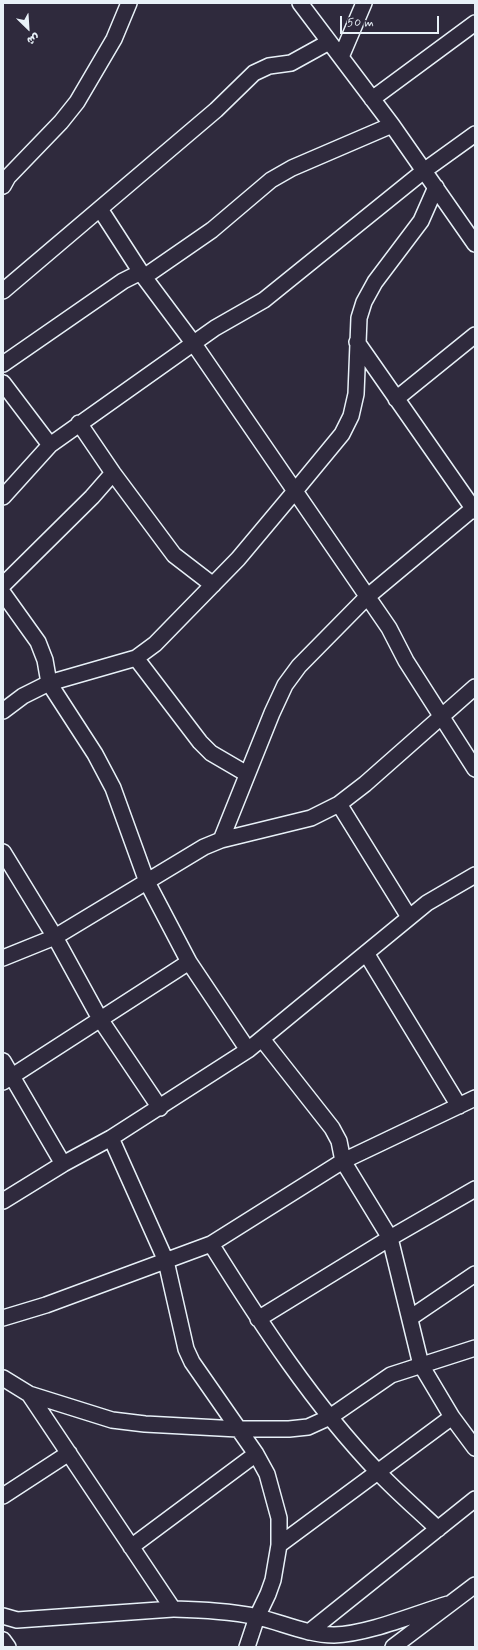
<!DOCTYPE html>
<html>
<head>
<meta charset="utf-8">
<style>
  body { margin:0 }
  #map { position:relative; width:478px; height:1650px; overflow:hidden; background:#2f2a3d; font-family:Mynerve,"Playpen Sans Arabic",sans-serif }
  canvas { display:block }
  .frame { position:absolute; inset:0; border:4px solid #e8f1f8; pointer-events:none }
  .north { position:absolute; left:8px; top:8px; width:40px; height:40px; -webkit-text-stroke:3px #2f2a3d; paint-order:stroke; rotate:155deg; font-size:11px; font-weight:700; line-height:16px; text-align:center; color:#e8f1f8 }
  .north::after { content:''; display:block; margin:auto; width:14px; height:18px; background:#e8f1f8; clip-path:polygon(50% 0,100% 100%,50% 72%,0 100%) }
  .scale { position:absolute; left:340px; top:16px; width:99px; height:18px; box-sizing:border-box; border:2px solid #e8f1f8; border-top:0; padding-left:5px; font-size:12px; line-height:14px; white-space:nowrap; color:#e8f1f8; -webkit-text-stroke:3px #2f2a3d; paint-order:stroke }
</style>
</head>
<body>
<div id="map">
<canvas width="478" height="1650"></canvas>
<div class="frame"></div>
<div class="north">ش</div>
<div class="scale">50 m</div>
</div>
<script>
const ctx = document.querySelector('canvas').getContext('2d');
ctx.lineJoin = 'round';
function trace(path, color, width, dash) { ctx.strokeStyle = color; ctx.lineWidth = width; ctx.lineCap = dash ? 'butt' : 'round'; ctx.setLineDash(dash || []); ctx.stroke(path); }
const minor = new Path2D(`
  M 300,3 L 392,125 L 475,244
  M 341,57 L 364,3
  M 372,99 L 475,23
  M 3,186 L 8,177 L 61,122 L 77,102 L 114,39 L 129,3
  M 100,209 L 144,277 L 194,344 L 389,628 L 406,661 L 475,769
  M 144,277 L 212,230 L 271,180 L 292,168 L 392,125
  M 3,291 L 216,110 L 254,73 L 269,66 L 291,63 L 329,42
  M 357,342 L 475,511
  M 3,364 L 123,281 L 141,272
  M 3,383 L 50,445
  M 396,399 L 475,335
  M 79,423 L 113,473 L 174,555 L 213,585
  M 3,497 L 50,445 L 215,328 L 264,300 L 425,170 L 475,134
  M 3,585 L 92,497 L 113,473
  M 3,593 L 38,642 L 45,660 L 49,683 L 95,754 L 113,788 L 147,882 L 189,962 L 248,1050
  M 136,658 L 200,742 L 211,753 L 247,774
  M 3,711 L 23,696 L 49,683 L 136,658 L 155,644 L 238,559 L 295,491 L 342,434 L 351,416 L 356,394 L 359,318 L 364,302 L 375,282 L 421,221 L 436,187
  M 339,804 L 409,917
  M 221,840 L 272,713 L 285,685 L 299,666 L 367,597 L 475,507
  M 3,852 L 55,937 L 100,1019 L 160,1108
  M 366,953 L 459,1106
  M 3,958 L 55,937 L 204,847 L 221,840 L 311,818 L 339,804 L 365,784 L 475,687
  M 262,1039 L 332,1128 L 339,1141 L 343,1161 L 390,1238 L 421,1365 L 452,1417 L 475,1448
  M 3,1061 L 63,1164
  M 3,1082 L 189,962
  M 111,1138 L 166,1261 L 186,1349 L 192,1362 L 256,1454 L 267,1474 L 279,1518 L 279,1545 L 273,1580 L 268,1594 L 257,1617 L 247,1647
  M 3,1201 L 63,1164 L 111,1138 L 248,1050 L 427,903 L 475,875
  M 211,1244 C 261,1324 313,1404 378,1472 C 397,1492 418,1510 438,1529
  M 3,1318 L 46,1305 L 211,1244 L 343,1161 L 475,1098
  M 410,1318 L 475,1274
  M 258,1319 L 390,1238 L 475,1189
  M 3,1378 L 29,1394 L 112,1420 L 145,1424 L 238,1429 L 289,1429 L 308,1427 L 330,1417 L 391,1375 L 475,1348
  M 29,1394 L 173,1609
  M 3,1496 L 69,1453
  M 279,1545 L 452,1417
  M 131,1547 L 256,1454
  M 3,1616 L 17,1620 L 173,1609 C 201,1610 231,1611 258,1617 C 283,1623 308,1635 334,1635 C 368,1634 415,1614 448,1604
  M 309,1632 L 475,1499
  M 3,1640 L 8,1647
  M 393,1647 L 475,1585`);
trace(minor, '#e8f1f8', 18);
trace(minor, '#2f2a3d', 15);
</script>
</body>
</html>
